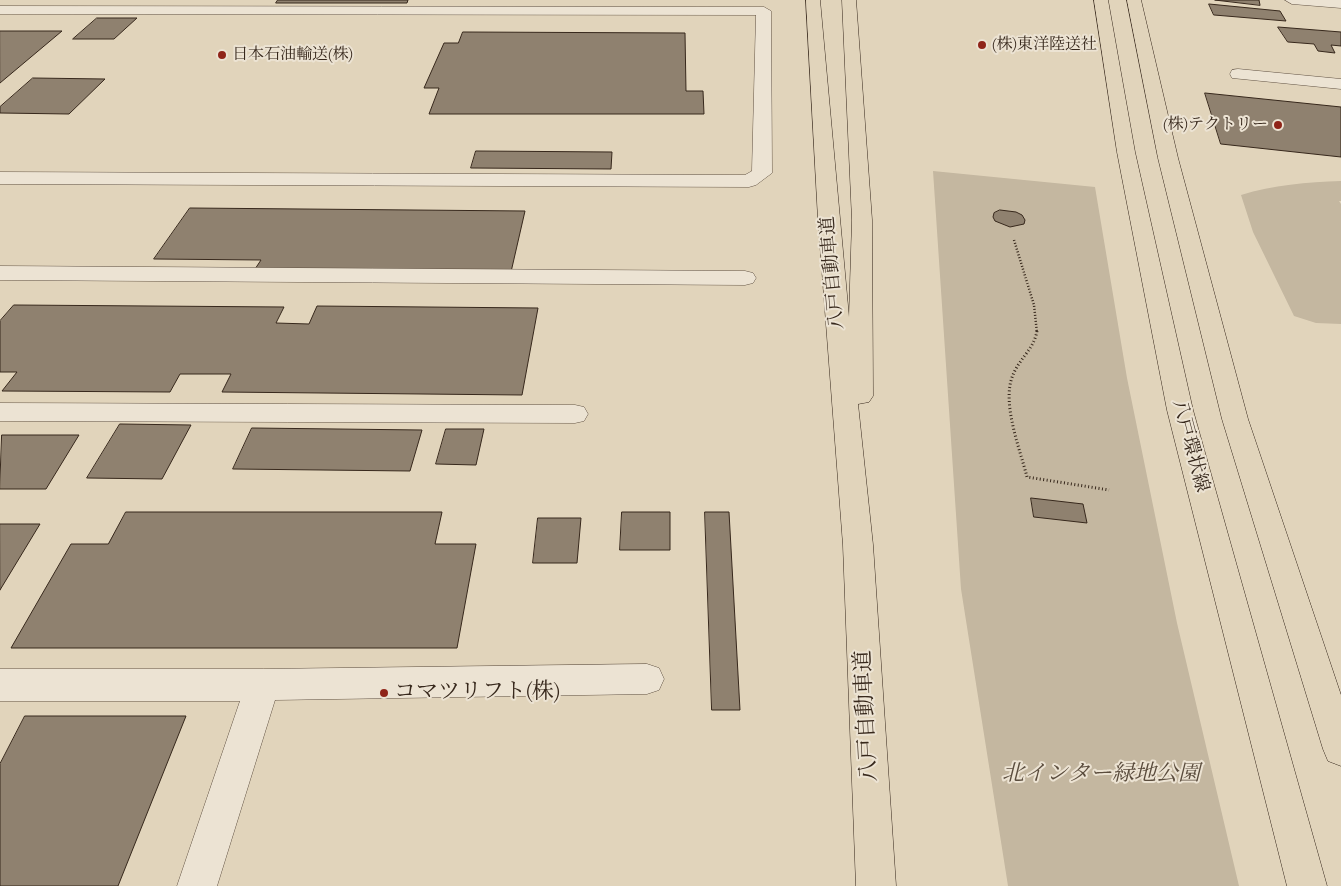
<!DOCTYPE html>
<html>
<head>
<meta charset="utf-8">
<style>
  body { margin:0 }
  canvas { display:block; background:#e1d4bb }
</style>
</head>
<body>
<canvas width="1341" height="886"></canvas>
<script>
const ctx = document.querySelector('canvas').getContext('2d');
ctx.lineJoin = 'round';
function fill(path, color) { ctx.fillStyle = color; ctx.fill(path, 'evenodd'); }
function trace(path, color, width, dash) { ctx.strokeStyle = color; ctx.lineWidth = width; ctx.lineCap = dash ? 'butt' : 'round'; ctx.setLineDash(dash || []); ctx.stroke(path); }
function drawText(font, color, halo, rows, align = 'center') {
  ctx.font = font + ' "IM FELL French Canon","Noto Serif JP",serif'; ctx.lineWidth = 4; ctx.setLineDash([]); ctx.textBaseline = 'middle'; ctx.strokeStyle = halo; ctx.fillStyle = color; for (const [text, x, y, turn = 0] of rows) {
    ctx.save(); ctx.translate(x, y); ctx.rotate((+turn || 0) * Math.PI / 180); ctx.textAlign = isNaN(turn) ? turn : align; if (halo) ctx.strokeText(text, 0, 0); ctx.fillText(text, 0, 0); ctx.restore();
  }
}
const green = new Path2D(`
  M 933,171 L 1095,187 L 1127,378 L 1177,623 L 1239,886 L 1008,886 L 961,589 Z
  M 1341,181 L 1341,201 L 1339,201 L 1341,204 L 1341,324 L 1316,323 L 1294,316 L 1253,232 L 1241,195 C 1273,185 1307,182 1341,181 Z`);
const building = new Path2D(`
  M 278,0 L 408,0 L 407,3 L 276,3 Z
  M 1215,0 L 1259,0 L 1260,5 Z
  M 1209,4 L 1280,11 L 1286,21 L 1214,15 Z
  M 97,18 L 137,18 L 114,39 L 73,39 Z
  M 1278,27 L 1341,32 L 1341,46 L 1331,45 L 1335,53 L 1318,51 L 1314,44 L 1288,42 Z
  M 0,31 L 62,31 L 0,83 Z
  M 463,32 L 685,33 L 686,91 L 703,91 L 704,114 L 429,114 L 439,88 L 424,88 L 444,43 L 458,43 Z
  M 33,78 L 105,79 L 69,114 L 0,113 L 0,107 Z
  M 1205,93 L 1341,107 L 1341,157 L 1221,144 Z
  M 476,151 L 612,152 L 611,169 L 471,168 Z
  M 190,208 L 525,211 L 511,272 L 255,269 L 261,260 L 154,259 Z
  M 1000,210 L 1016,212 L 1022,215 L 1025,220 L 1024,224 L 1010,227 L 995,221 L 993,217 L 994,213 Z
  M 14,305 L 284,307 L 276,323 L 309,324 L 317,306 L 538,308 L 522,395 L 222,392 L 231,374 L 180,374 L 170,392 L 2,391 L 17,372 L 0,372 L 0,321 Z
  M 120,424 L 191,425 L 162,479 L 87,478 Z
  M 252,428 L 422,430 L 410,471 L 233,469 Z
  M 446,429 L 484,429 L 476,465 L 436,464 Z
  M 2,435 L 79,435 L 46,489 L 0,489 Z
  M 1031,498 L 1083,504 L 1087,523 L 1034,517 Z
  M 126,512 L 442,512 L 435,544 L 476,544 L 457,648 L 11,648 L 71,544 L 108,544 Z
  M 622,512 L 670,512 L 670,550 L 620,550 Z
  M 705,512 L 729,512 L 740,710 L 712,710 Z
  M 538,518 L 581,518 L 577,563 L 533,563 Z
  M 0,524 L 40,524 L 0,590 Z
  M 25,716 L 186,716 L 118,886 L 0,886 L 0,764 Z`);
const pathFar1 = new Path2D(`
  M 1014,240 L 1034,305 L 1037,333`);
const path = new Path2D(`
  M 1037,331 C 1034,349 1019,359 1013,375 C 1001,402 1020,449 1027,477 L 1109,490`);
const minor = new Path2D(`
  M 1285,0 L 1341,0 L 1341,8 L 1292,4 Z
  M 0,6 L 764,7 L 771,11 L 772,173 L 756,185 L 749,187 L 0,184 L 0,172 L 745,175 L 752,171 L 756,15 L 0,14 Z
  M 1238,69 L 1341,79 L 1341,89 L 1232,78 L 1230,74 L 1232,70 Z
  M 0,266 L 745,271 L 753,273 L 756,278 L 753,283 L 745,285 L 0,280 Z
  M 0,403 L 575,405 L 584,407 L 588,414 L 584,421 L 575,423 L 0,421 Z
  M 647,664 L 659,668 L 664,679 L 659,690 L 647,694 L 275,700 L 217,886 L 177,886 L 240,701 L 0,701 L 0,669 L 263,669 Z`);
const major = new Path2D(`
  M 1094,0 L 1108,0 L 1135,152 L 1193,410 L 1327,886 L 1287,886 L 1167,410 L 1117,152 Z
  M 1127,0 L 1141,0 L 1178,158 L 1248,419 L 1341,695 L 1341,766 L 1328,761 L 1323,749 L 1222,419 L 1158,158 Z`);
const highway = new Path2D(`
  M 806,0 L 820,0 L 849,317 L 852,220 L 842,0 L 856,0 L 872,220 L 873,396 L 869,402 L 858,404 L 873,545 L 896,886 L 856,886 L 843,545 L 818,219 Z`);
const markers = [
  [982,45,5,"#8f2418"],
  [222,55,5,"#8f2418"],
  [1278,125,5,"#8f2418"],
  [384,693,5,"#8f2418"]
];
const farPoinames = [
  ["(株)東洋陸送社",992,45],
  ["日本石油輸送(株)",232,55],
  ["(株)テクトリー",1268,125,"right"]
];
const streetNames = [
  ["八戸自動車道",833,273,-95],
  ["八戸環状線",1190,446,75]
];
const nearPoinames = [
  ["コマツリフト(株)",394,693]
];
const nearStreetnames = [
  ["八戸自動車道",867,716,-93]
];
const nearParknames = [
  ["北インター緑地公園",1101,775]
];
fill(green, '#c4b7a0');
fill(building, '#8f816f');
trace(building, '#37281c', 1);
trace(minor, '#625344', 1);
trace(major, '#37281c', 1);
trace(highway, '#37281c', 1);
trace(pathFar1, '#37281c', 2.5, [1, 2]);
trace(path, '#37281c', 3, [1, 2.5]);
fill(minor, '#ece3d3');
fill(major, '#e1d4bb');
fill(highway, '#e1d4bb');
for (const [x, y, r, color] of markers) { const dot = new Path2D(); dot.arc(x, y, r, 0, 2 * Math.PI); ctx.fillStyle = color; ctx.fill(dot); trace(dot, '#ece3d3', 2); }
drawText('16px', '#37281c', '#ece3d3', farPoinames, 'left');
drawText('19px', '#37281c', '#ece3d3', streetNames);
drawText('22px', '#37281c', '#ece3d3', nearPoinames, 'left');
drawText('22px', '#37281c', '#ece3d3', nearStreetnames);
drawText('italic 22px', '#5a4c3d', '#ece3d3', nearParknames);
</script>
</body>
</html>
